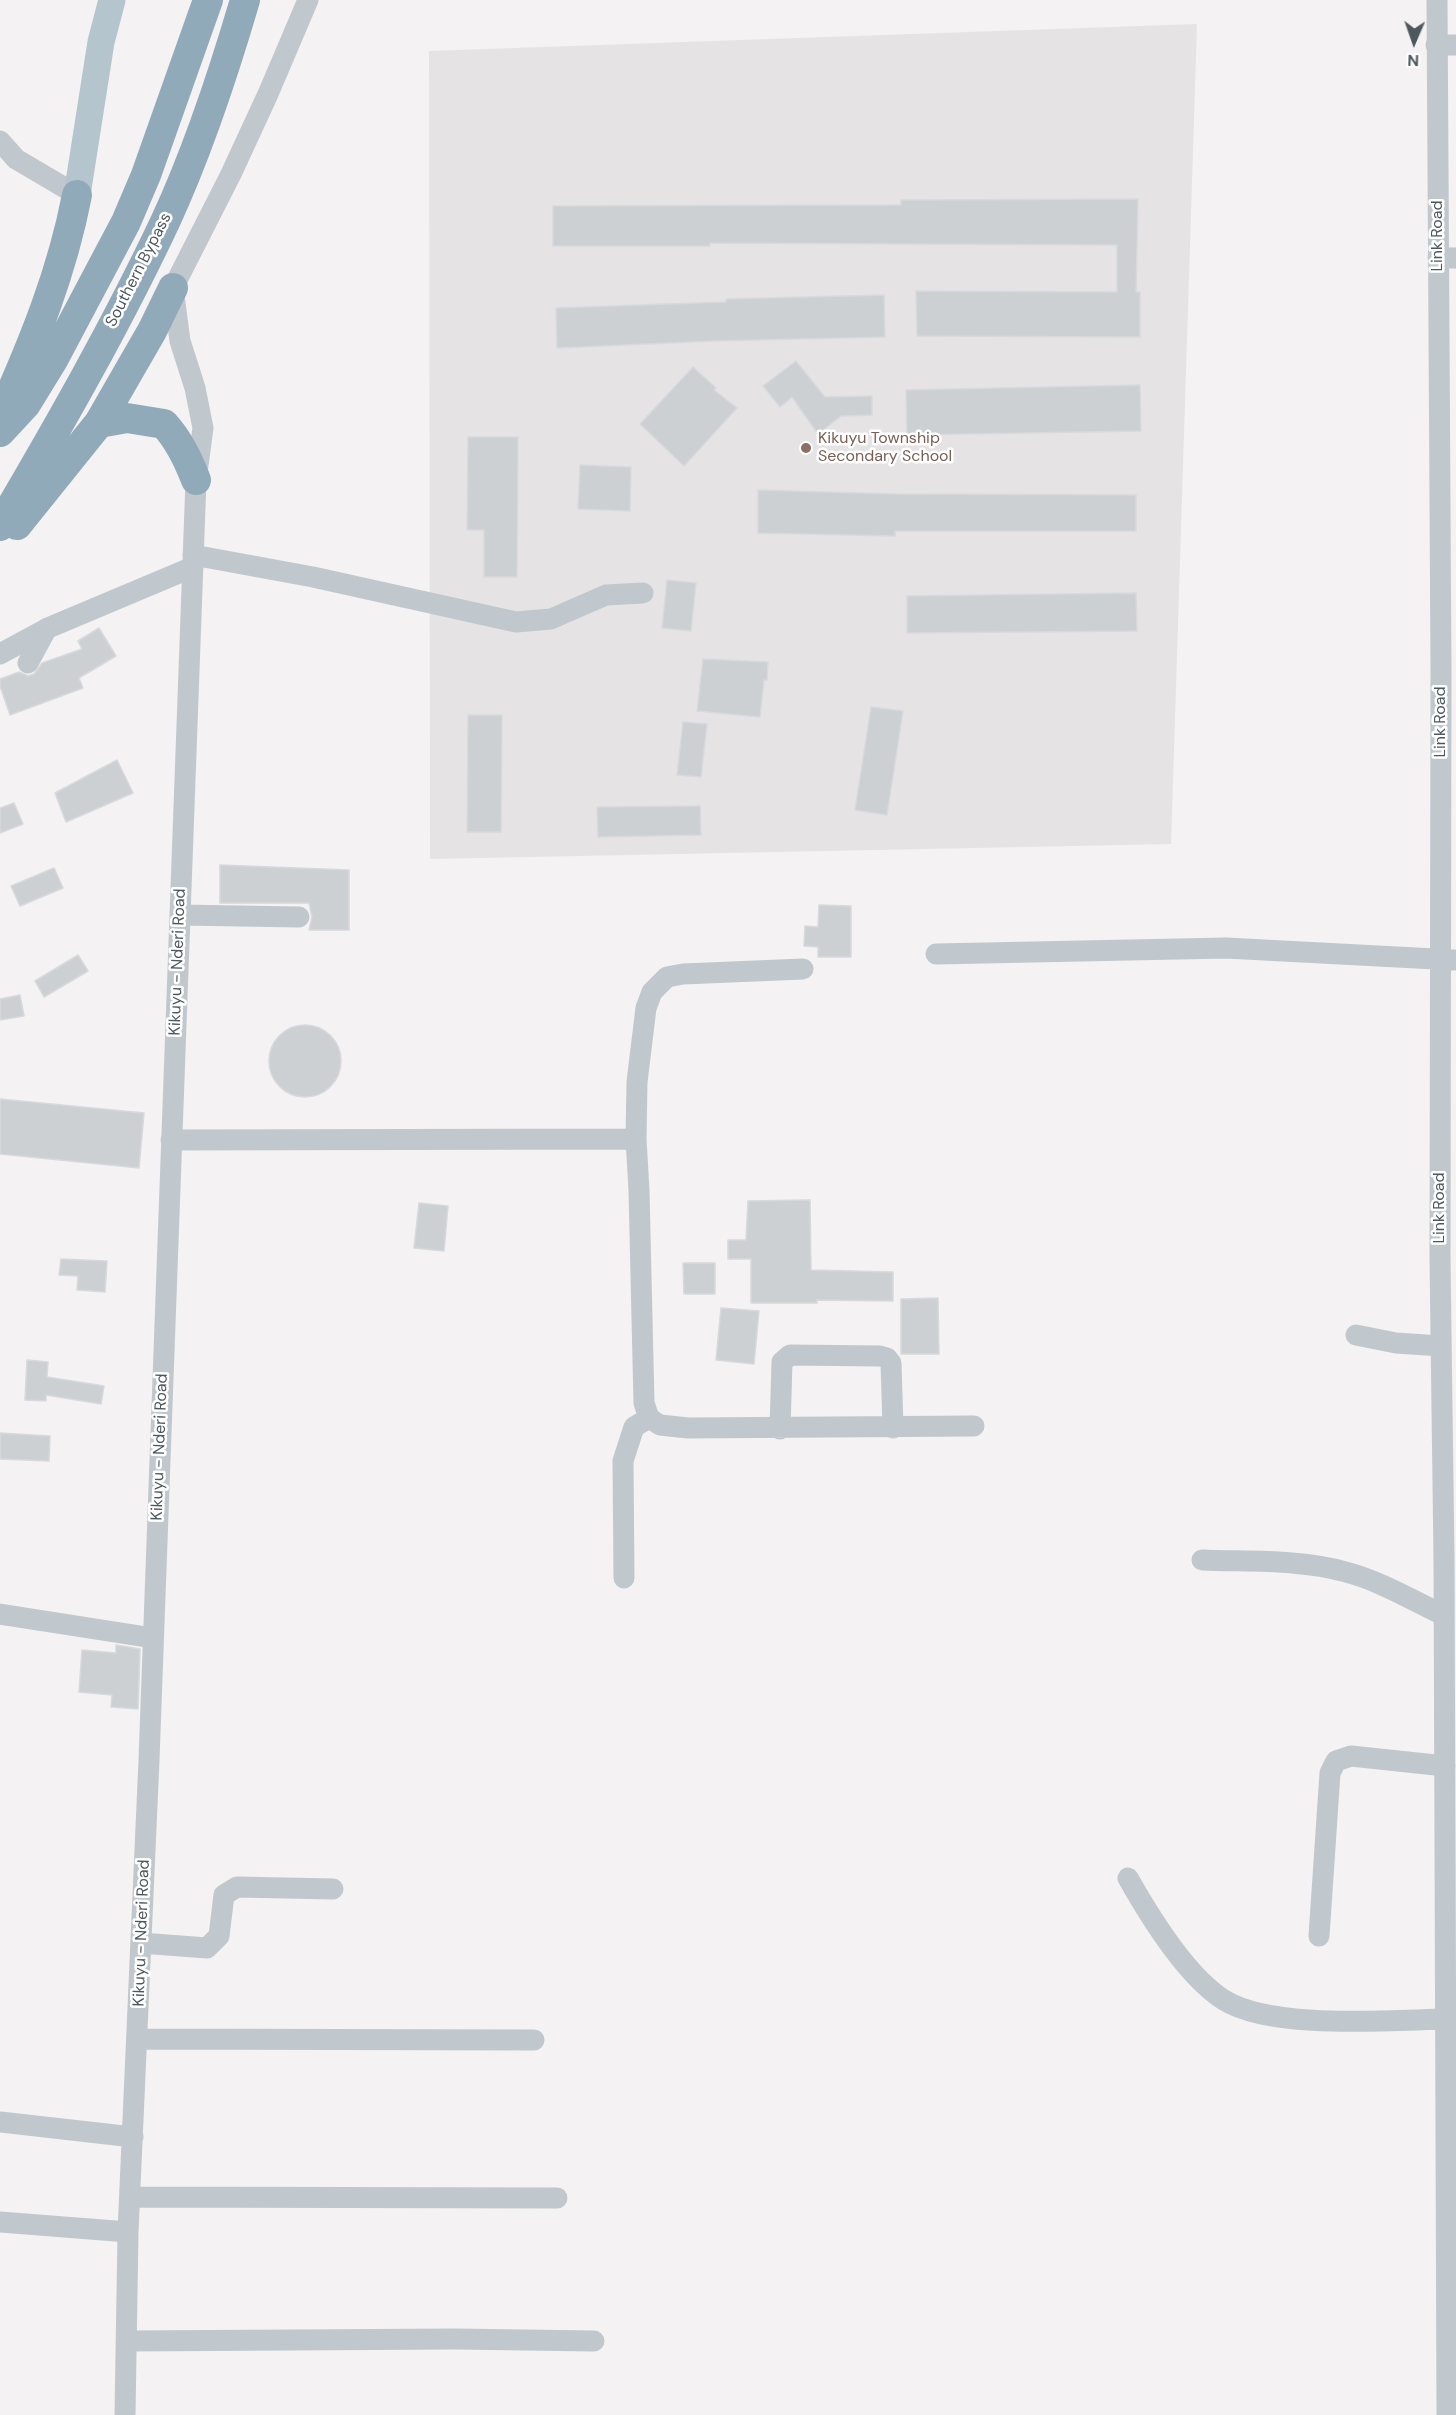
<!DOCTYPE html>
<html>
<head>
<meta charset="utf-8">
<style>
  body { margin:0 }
  #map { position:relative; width:1456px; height:2415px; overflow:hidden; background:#f4f2f2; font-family:"DM Sans",sans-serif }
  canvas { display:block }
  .north { position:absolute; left:1384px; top:12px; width:60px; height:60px; -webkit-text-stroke:4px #fff; paint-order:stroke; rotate:182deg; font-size:16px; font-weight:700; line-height:24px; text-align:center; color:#4c585d }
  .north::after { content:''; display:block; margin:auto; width:21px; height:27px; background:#4c585d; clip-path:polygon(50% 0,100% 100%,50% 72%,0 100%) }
</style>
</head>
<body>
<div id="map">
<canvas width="1456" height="2415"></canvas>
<div class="north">N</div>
</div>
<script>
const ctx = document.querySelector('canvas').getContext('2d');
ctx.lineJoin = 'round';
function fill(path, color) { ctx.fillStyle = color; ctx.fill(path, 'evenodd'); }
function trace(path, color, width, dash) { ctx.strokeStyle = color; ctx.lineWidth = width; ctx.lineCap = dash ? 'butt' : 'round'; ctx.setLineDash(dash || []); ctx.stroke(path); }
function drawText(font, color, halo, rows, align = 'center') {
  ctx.font = font + ' "DM Sans",sans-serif'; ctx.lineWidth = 5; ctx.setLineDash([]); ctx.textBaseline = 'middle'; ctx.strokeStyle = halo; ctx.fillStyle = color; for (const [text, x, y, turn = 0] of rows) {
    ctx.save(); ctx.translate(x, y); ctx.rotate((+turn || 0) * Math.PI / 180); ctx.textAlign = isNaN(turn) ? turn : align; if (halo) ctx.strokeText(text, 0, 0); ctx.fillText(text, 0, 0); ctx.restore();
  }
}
const education = new Path2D(`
  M 1197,24 L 1171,844 L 430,859 L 429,51 Z`);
const building = new Path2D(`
  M 1138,199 L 1136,292 L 1140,292 L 1140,337 L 917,336 L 916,291 L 1117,292 L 1117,245 L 710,243 L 710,246 L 553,246 L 553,206 L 901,205 L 901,200 Z
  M 884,295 L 885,337 L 714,341 L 557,348 L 556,308 L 726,302 L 726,299 Z
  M 796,361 L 825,397 L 872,396 L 872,415 L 841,416 L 818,434 L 792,397 L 780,407 L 763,386 Z
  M 693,367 L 716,388 L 714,390 L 737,408 L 684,466 L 640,424 Z
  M 1140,385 L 1141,431 L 907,435 L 906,390 Z
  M 468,437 L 518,437 L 517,577 L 484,577 L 484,530 L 467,530 Z
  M 580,465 L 631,467 L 630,511 L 578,509 Z
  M 758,490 L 896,494 L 1136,495 L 1136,531 L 895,531 L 895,536 L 758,533 Z
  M 667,580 L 696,583 L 691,631 L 662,628 Z
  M 1136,593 L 1137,631 L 907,633 L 907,596 Z
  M 99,628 L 116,656 L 79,678 L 83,688 L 10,715 L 0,686 L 0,679 L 19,672 L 28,676 L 34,674 L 42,663 L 82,649 L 78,641 Z
  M 703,659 L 768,662 L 767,680 L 764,680 L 760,717 L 697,711 Z
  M 871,707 L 903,711 L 887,815 L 855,810 Z
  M 468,715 L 502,715 L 501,832 L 467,832 Z
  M 683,722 L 707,724 L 701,777 L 677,775 Z
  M 117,760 L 133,793 L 66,822 L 55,793 Z
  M 14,803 L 23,824 L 0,833 L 0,808 Z
  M 698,806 L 700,806 L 701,835 L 598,837 L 597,807 Z
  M 220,865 L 349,870 L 349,930 L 309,930 L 312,917 L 309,903 L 220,903 Z
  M 54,868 L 63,888 L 20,906 L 11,886 Z
  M 819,905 L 851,906 L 851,957 L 818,957 L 818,947 L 804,946 L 805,926 L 818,927 Z
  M 78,955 L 88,971 L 44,997 L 35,981 Z
  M 20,995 L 24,1016 L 0,1020 L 0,999 Z
  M269 1061a36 36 0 1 1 72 0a36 36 0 1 1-72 0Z
  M 0,1099 L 144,1113 L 139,1168 L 0,1154 Z
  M 810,1200 L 811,1270 L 893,1272 L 893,1301 L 817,1300 L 817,1303 L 751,1303 L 751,1259 L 728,1259 L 728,1240 L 746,1240 L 748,1201 Z
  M 419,1203 L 448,1206 L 444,1251 L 414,1248 Z
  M 61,1259 L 107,1261 L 105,1292 L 77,1290 L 78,1276 L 59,1275 Z
  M 683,1263 L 715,1263 L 715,1294 L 684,1294 Z
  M 938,1298 L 939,1354 L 901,1354 L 901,1299 Z
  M 721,1308 L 759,1311 L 754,1364 L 716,1360 Z
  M 27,1360 L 48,1362 L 47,1377 L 104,1386 L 101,1404 L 46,1395 L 46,1401 L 25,1400 Z
  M 0,1433 L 50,1436 L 49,1461 L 0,1459 Z
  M 116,1645 L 140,1649 L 138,1709 L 111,1707 L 112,1695 L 79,1692 L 82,1650 L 116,1653 Z`);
const minor = new Path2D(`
  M 1437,0 L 1441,670 L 1440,1258 L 1444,1559 L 1447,2415
  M 1436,45 L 1456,45
  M 0,141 L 16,159 L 77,195
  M 1438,258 L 1456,258
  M 193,555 L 313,577 L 516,622 L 551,619 L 606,595 L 643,593
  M 0,654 L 48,628 L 193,567
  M 28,663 L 47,628
  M 180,915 L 299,917
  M 936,954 L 1226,948 L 1454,960
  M 803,969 L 683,974 L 667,977 L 652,992 L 646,1008 L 637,1082 L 636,1139 L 639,1190 L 644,1403 L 649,1418 L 660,1425 L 688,1428 L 974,1426
  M 171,1140 L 636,1139
  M 1356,1335 L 1396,1343 L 1441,1346
  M 780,1429 L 782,1362 L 790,1355 L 880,1356 L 887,1358 L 891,1363 L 893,1428
  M 1202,1560 C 1249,1562 1300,1559 1346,1572 C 1380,1581 1412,1600 1443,1615
  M 624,1578 L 623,1461 L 634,1427 L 649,1418
  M 0,1614 L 153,1638
  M 1128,1878 C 1150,1917 1186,1976 1224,2000 C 1272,2030 1390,2020 1447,2019
  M 1319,1936 L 1330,1773 L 1336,1761 L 1351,1756 L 1445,1766
  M 141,1943 L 207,1948 L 219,1936 L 224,1895 L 237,1887 L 333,1889
  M 137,2039 L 534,2040
  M 0,2122 L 133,2137
  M 130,2197 L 557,2198
  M 0,2222 L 128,2232
  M 126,2341 L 455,2339 L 594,2341
  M 125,2415 L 128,2232 L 149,1760 L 196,480 L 203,428 L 195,388 L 180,341 L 173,288 L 231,174 L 268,94 L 308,0`);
const major = new Path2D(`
  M 77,195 L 101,42 L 112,0`);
const highway = new Path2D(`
  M 1,415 C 33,344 62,273 77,195
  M 99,423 L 127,418 L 164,424 C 179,440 188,459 196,480
  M 0,432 L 26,404 L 53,360 L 126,222 L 146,175 L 208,0
  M 17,525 L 99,423 L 152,331 L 173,288
  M 0,526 C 58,427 116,326 165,222 C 198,151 223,75 245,0`);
const markers = [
  [806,448,6,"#8d6e63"]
];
const streetNames = [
  ["Link Road",1438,236,-90],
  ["Southern Bypass",139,270,-63],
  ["Link Road",1441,722,-90],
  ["Kikuyu - Nderi Road",178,962,-88],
  ["Link Road",1440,1208,-90],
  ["Kikuyu - Nderi Road",160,1447,-88],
  ["Kikuyu - Nderi Road",142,1933,-88]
];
const educationNames = [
  ["Kikuyu Township",818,439],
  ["Secondary School",818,457]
];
fill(education, '#e5e3e4');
fill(building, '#ccd0d3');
trace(building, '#d7d9dc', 1.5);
trace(minor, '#c0c8cd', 21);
trace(major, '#b5c5cd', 27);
trace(highway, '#90aaba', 30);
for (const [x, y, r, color] of markers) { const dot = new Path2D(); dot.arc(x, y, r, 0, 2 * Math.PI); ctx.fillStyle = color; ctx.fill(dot); trace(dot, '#fff', 2); }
drawText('16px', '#4c585d', '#fff', streetNames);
drawText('16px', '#785e54', '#fff', educationNames, 'left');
</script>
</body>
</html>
